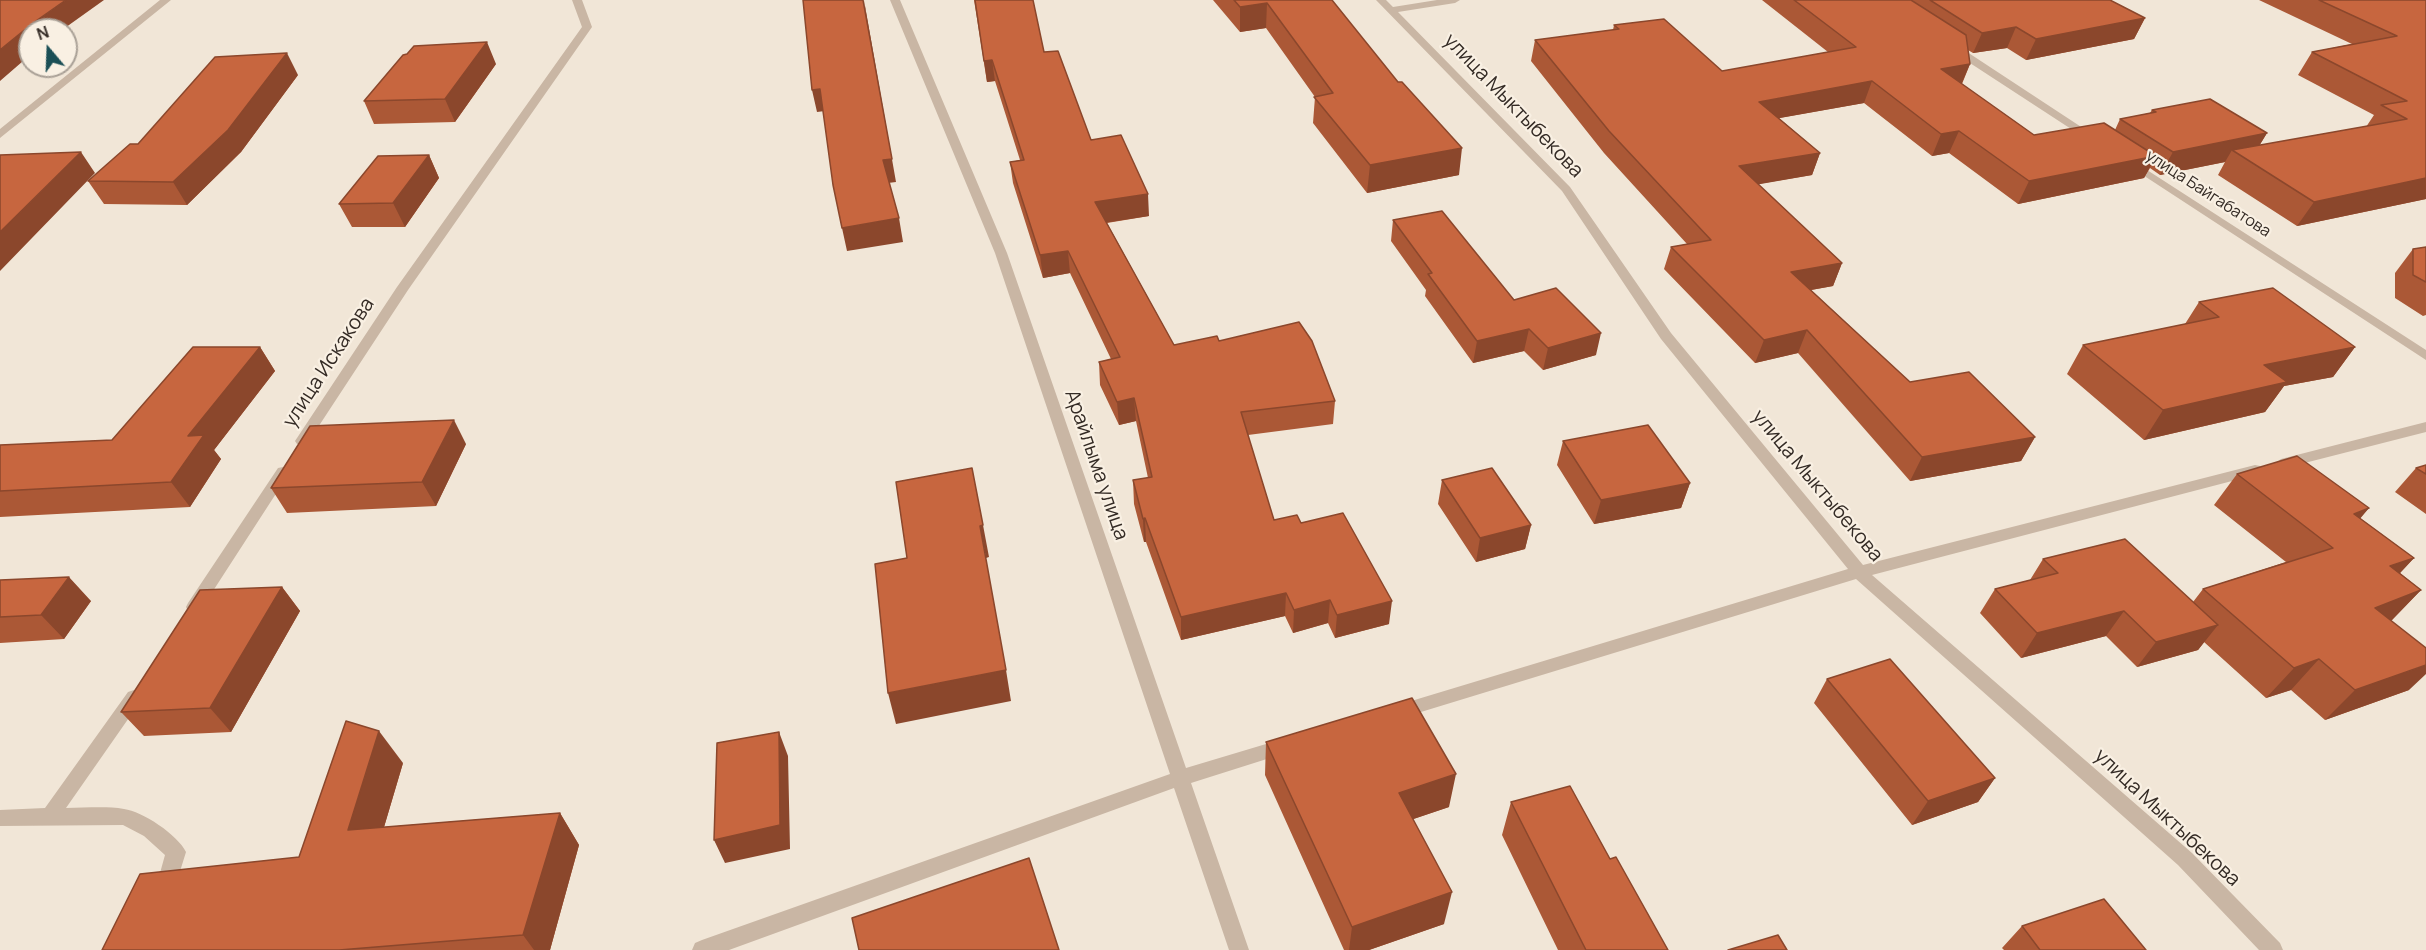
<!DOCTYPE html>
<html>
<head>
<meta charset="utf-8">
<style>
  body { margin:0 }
  #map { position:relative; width:2426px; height:950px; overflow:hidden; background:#f1e6d7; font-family:Manrope,sans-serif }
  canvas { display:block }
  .north { position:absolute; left:18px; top:18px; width:60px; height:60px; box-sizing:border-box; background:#f9f0e3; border:2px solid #aaa197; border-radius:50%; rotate:341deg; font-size:16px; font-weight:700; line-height:24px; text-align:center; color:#342b25 }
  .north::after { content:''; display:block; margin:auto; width:21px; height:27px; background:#1b4f56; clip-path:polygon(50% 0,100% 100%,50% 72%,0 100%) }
</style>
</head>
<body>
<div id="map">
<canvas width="2426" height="950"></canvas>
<div class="north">N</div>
</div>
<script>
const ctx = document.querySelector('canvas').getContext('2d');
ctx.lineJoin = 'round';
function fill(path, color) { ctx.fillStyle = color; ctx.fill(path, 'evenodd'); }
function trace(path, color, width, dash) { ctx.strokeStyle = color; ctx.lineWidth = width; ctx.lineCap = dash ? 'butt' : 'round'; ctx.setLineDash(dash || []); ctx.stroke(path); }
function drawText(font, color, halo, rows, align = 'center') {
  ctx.font = font + ' Manrope,sans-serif'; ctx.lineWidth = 4.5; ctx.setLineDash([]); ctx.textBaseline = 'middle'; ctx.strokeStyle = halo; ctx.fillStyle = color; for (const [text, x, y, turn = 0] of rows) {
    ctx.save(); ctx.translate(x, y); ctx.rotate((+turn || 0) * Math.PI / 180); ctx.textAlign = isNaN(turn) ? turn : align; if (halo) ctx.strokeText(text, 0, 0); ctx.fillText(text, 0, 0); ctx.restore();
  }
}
const minor = new Path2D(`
  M 160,0 L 171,0 L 0,138 L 0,129 Z
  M 572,0 L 582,0 L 592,27 L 408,290 L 307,444 L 297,444 L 295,441 L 297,438 L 397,287 L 582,27 Z
  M 890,0 L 900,0 L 1007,253 L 1186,768 L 1286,738 L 1292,741 L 1295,746 L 1292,751 L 1191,783 L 1249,950 L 1229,950 L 1174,788 L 729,950 L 692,950 L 695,943 L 702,940 L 1170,774 L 995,253 Z
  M 1376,0 L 1386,0 L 1393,7 L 1437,0 L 1460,0 L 1455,3 L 1398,12 L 1570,187 L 1671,333 L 1863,565 L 2255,465 L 2260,466 L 2262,470 L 2260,474 L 2255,475 L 1872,575 L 2192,853 L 2280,943 L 2283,950 L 2259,950 L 2178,865 L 1856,579 L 1398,719 L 1392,717 L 1389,712 L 1392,707 L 1398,705 L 1848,569 L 1661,339 L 1562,191 Z
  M 1954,45 L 1958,46 L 2098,138 L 2092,141 L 2088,140 L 1950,50 L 1949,48 Z
  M 2130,159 L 2426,350 L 2426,360 L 2126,164 L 2124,162 Z
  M 2426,422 L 2426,432 L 2281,469 L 2274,464 L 2281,459 Z
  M 283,467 L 290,472 L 200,611 L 194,613 L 188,611 L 186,607 L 188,603 L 278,468 Z
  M 134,690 L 140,692 L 143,697 L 140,702 L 66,808 C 85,808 106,806 124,809 C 142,811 178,835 186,852 L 172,897 L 165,900 L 158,897 L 155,891 L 165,855 L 144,836 L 123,825 L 0,826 L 0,810 L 45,808 L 128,692 Z`);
const wall = new Path2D(`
  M 974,0 L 1033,0 L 1044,52 L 1091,140 L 1149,216 L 1107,223 L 1174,345 L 1219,341 L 1335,401 L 1333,424 L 1248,435 L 1274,520 L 1301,523 L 1389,624 L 1335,638 L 1328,623 L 1293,633 L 1285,616 L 1181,640 L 1146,542 L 1144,542 L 1134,504 L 1133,480 L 1148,478 L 1136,421 L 1119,425 L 1100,385 L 1099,362 L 1111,359 L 1070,273 L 1043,278 L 1013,183 L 1010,162 L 1020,160 L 995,81 L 987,82 Z
  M 1213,0 L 1332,0 L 1459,175 L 1367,193 L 1313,123 L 1315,97 L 1266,28 L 1240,32 Z
  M 1762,0 L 2110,0 L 2145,18 L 2134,39 L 2026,60 L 2007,48 L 1973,53 L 1968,50 L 1970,64 L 1962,84 L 2034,135 L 2115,130 L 2120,119 L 2150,113 L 2152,110 L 2267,133 L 2259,146 L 2366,127 L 2374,115 L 2298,75 L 2312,52 L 2352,44 L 2259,0 L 2426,0 L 2426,199 L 2297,226 L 2218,175 L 2225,162 L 2160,175 L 2150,168 L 2144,178 L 2018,204 L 1949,153 L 1932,156 L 1864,103 L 1779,118 L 1820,153 L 1812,175 L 1758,184 L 1842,263 L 1833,286 L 1811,290 L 1910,382 L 2035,437 L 2021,461 L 1910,481 L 1798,353 L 1755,363 L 1664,269 L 1671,247 L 1687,244 L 1604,153 L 1531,61 L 1535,40 L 1613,30 L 1614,25 L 1722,71 L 1828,52 Z
  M 496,64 L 455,122 L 374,124 L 364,101 Z
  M 298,75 L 241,152 L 187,205 L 104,204 L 88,181 L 138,144 Z
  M 429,155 L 439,178 L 405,227 L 352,227 L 339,204 Z
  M 1393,220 L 1514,300 L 1596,355 L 1543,370 L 1524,351 L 1473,363 L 1425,296 L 1426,290 L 1391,241 Z
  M 2426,247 L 2426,315 L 2423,316 L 2395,298 L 2395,273 L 2413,249 Z
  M 2199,302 L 2355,347 L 2333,377 L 2284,386 L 2265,412 L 2144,440 L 2067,374 L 2083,345 L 2185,324 Z
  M 260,347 L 275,371 L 214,450 L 221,459 L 190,507 L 0,517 L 0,445 L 112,440 Z
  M 1563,441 L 1690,483 L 1681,508 L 1594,524 L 1557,465 Z
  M 466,444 L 436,506 L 287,513 L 271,488 Z
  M 2426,465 L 2426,514 L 2395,492 L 2416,468 Z
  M 2237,474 L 2369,508 L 2360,518 L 2414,558 L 2400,573 L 2421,590 L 2391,621 L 2409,690 L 2325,720 L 2291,690 L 2266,698 L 2204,642 L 2198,650 L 2137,667 L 2106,636 L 2021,658 L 1980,613 L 1995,589 L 2030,580 L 2043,559 L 2193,602 L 2203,589 L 2286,562 L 2214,505 Z
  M 1442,480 L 1531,525 L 1525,549 L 1476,562 L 1438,504 Z
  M 0,580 L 91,601 L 64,639 L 0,643 Z
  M 282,587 L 300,611 L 231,732 L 144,736 L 121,712 Z
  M 1827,679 L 1995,778 L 1978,802 L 1912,825 L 1814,703 Z
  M 1266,742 L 1449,807 L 1413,819 L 1444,924 L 1369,950 L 1344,950 L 1265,775 Z
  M 403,763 L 384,827 L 560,813 L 579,845 L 550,950 L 102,950 L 299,857 Z
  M 1511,802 L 1610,859 L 1668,950 L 1558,950 L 1502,835 Z
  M 2022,926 L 2146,950 L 2004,950 L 2002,948 Z`);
const shadedWall = new Path2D(`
  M 66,0 L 104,0 L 62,30 L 30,30 L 30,55 L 0,81 L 0,50 L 33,23 Z
  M 864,0 L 896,182 L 888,183 L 883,160 Z
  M 1267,3 L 1266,28 L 1240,32 L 1240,7 Z
  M 2145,18 L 2134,39 L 2026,60 L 2036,39 Z
  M 2016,27 L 2007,48 L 1973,53 L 1982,33 Z
  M 487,42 L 496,64 L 455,122 L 445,99 Z
  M 287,53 L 298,75 L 241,152 L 187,205 L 173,182 Z
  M 992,60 L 995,81 L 987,82 L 984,61 Z
  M 1970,64 L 1961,85 L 1941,69 Z
  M 1872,81 L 1864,103 L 1752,123 L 1759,102 Z
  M 820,89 L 825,111 L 817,112 L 812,90 Z
  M 1959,131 L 1949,153 L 1932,156 L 1941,134 Z
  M 2267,133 L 2253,156 L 2232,150 L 2225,162 L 2160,175 L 2173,152 Z
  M 1462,148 L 1459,175 L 1367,193 L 1370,165 Z
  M 81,152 L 95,173 L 0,271 L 0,232 Z
  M 1820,153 L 1812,175 L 1732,189 L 1739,166 Z
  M 429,155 L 439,178 L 405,227 L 393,203 Z
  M 2156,156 L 2144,178 L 2018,204 L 2029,181 Z
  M 2426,178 L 2426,199 L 2297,226 L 2314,202 Z
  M 1148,194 L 1149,216 L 1097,224 L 1095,202 Z
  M 899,218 L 903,242 L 847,251 L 842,228 Z
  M 1068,251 L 1070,273 L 1043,278 L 1040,255 Z
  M 1842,263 L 1833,286 L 1783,295 L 1791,272 Z
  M 1529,329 L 1524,351 L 1473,363 L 1477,341 Z
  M 1807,330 L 1798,353 L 1755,363 L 1764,340 Z
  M 1601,333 L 1596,355 L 1543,370 L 1548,348 Z
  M 260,347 L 275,371 L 214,450 L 221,459 L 190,507 L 171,482 L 188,436 Z
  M 2355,347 L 2333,377 L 2284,386 L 2265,412 L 2144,440 L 2163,410 L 2264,365 Z
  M 1134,398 L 1136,421 L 1119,425 L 1117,402 Z
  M 454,420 L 466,444 L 436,506 L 422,482 Z
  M 2035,437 L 2021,461 L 1910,481 L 1922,457 Z
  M 1690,483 L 1681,508 L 1594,524 L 1601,500 Z
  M 2369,508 L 2343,539 L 2354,514 Z
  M 1145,518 L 1146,542 L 1144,542 L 1143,519 Z
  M 983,525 L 989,557 L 986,558 L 980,526 Z
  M 1531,525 L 1525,549 L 1476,562 L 1480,538 Z
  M 2414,558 L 2386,588 L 2390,566 Z
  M 69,577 L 91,601 L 64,639 L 41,615 Z
  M 282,587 L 300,611 L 231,732 L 210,708 Z
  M 2421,590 L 2392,620 L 2347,638 L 2375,608 Z
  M 1286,593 L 1285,616 L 1181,640 L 1181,617 Z
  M 1330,600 L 1328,623 L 1293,633 L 1294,610 Z
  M 1392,601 L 1389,624 L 1335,638 L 1337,615 Z
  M 2124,611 L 2106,636 L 2021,658 L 2037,633 Z
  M 2218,625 L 2198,650 L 2137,667 L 2156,642 Z
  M 2319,659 L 2291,690 L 2266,698 L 2294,668 Z
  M 2426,665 L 2426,674 L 2409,690 L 2325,720 L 2355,690 Z
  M 1006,670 L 1011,701 L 896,724 L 888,693 Z
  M 379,731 L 403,763 L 374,861 L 348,830 Z
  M 779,732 L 788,756 L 790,849 L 725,863 L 714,840 Z
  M 1456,774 L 1449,807 L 1393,826 L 1399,793 Z
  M 1995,778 L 1978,802 L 1912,825 L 1928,801 Z
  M 560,813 L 579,845 L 550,950 L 534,950 L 523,935 Z
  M 1452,892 L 1444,924 L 1369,950 L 1349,950 L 1352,927 Z`);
const building = new Path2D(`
  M 0,0 L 66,0 L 33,23 L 0,50 Z
  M 803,0 L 863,0 L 892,159 L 883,160 L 899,218 L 842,228 L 833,185 L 820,89 L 812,90 Z
  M 975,0 L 1033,0 L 1044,52 L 1058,51 L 1091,140 L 1121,135 L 1148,194 L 1095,202 L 1174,345 L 1217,336 L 1219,341 L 1299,322 L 1312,341 L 1335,401 L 1241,412 L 1274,520 L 1297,515 L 1301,523 L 1343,513 L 1392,601 L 1337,615 L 1330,600 L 1294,610 L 1286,593 L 1181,617 L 1145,518 L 1143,519 L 1133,480 L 1152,477 L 1134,398 L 1117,402 L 1099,362 L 1120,357 L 1068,251 L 1040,255 L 1010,162 L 1024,160 L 992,60 L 984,61 Z
  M 1234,0 L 1332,0 L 1398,82 L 1402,82 L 1462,148 L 1370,165 L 1314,97 L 1333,93 L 1267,3 L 1240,7 Z
  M 1794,0 L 1911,0 L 1966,35 L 1970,64 L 1941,69 L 2034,135 L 2104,123 L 2156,156 L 2029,181 L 1959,131 L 1941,134 L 1872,81 L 1759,102 L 1820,153 L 1739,166 L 1842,263 L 1791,272 L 1910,382 L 1969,372 L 2035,437 L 1922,457 L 1807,330 L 1764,340 L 1671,247 L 1711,240 L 1609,131 L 1535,40 L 1619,29 L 1614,25 L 1664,19 L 1722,71 L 1856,47 Z
  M 1930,0 L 2110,0 L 2145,18 L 2036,39 L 2016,27 L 1982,33 Z
  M 2319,0 L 2426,0 L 2426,178 L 2314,202 L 2232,150 L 2407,119 L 2381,105 L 2407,101 L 2312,52 L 2397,36 Z
  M 487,42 L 445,99 L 364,101 L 403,55 L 407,54 L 414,46 Z
  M 287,53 L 228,130 L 173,182 L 88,181 L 130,144 L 138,144 L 215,57 Z
  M 2210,99 L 2267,133 L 2173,152 L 2120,119 L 2156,112 L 2152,110 Z
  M 81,152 L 0,232 L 0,155 Z
  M 429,155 L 393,203 L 339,204 L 378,156 Z
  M 1442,211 L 1514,300 L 1556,288 L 1601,333 L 1548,348 L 1529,329 L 1477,341 L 1428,274 L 1432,273 L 1393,220 Z
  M 2426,247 L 2426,282 L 2413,275 L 2413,249 Z
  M 2273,288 L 2355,347 L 2264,365 L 2287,382 L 2163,410 L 2083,345 L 2219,317 L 2199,302 Z
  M 193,347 L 260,347 L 188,436 L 204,435 L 171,482 L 0,491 L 0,445 L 112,440 Z
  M 454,420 L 422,482 L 271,488 L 310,426 Z
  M 1648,425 L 1690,483 L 1601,500 L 1563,441 Z
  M 2297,456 L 2369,508 L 2354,514 L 2414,558 L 2390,566 L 2421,590 L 2375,608 L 2426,648 L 2426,665 L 2355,690 L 2319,659 L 2294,668 L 2203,589 L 2333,548 L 2237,474 Z
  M 2426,465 L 2426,474 L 2416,468 Z
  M 972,468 L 983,525 L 980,526 L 1006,670 L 888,693 L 875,564 L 907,558 L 896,482 Z
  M 1492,468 L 1531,525 L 1480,538 L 1442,480 Z
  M 2125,539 L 2218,625 L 2156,642 L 2124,611 L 2037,633 L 1995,589 L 2058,573 L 2043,559 Z
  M 69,577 L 41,615 L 0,617 L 0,580 Z
  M 282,587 L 210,708 L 121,712 L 200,590 Z
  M 1890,659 L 1995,778 L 1928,801 L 1827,679 Z
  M 1412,698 L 1456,774 L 1399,793 L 1452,892 L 1352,927 L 1266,742 Z
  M 346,721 L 379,731 L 348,830 L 560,813 L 523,935 L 339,950 L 102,950 L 140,874 L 299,857 Z
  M 779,732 L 780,825 L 714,840 L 717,743 Z
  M 1570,786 L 1610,859 L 1616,857 L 1668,950 L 1586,950 L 1511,802 Z
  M 1029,858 L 1059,950 L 859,950 L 852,918 Z
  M 2104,899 L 2146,950 L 2040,950 L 2022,926 Z
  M 1778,935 L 1787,950 L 1728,950 Z`);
const farStreetnames = [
  ["улица Байгабатова",2208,194,33]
];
const streetNames = [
  ["улица Мыктыбекова",1513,106,46],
  ["улица Искакова",329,363,-57],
  ["Арайлыма улица",1096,465,71],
  ["улица Мыктыбекова",1817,486,50],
  ["улица Мыктыбекова",2167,818,43]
];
fill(minor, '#c9b6a4');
fill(wall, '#ab5836');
fill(shadedWall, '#8b472c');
fill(building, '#c7663f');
trace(building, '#8b472c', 1.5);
drawText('16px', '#342b25', '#f9f0e3', farStreetnames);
drawText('20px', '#342b25', '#f9f0e3', streetNames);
</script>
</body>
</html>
